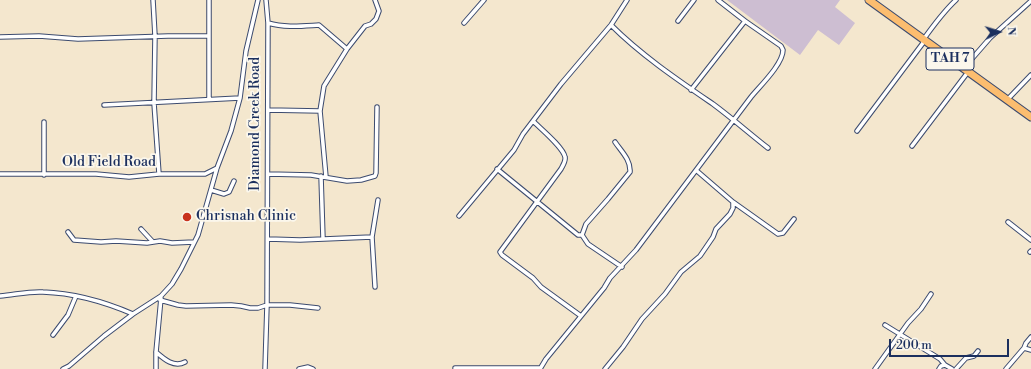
<!DOCTYPE html>
<html>
<head>
<meta charset="utf-8">
<style>
  body { margin:0 }
  #map { position:relative; width:1031px; height:369px; overflow:hidden; background:#f4e7ce; font-family:"Libre Bodoni",serif }
  canvas { display:block }
  .north { position:absolute; left:979px; top:12px; width:40px; height:40px; -webkit-text-stroke:3px #fbf7ec; paint-order:stroke; rotate:86deg; font-size:11px; font-weight:700; line-height:16px; text-align:center; color:#1b2f5e }
  .north::after { content:''; display:block; margin:auto; width:14px; height:18px; background:#1b2f5e; clip-path:polygon(50% 0,100% 100%,50% 72%,0 100%) }
  .scale { position:absolute; left:889px; top:339px; width:120px; height:18px; box-sizing:border-box; border:2px solid #1b2f5e; border-top:0; padding-left:5px; font-size:12px; line-height:14px; white-space:nowrap; color:#1b2f5e; -webkit-text-stroke:3px #fbf7ec; paint-order:stroke }
</style>
</head>
<body>
<div id="map">
<canvas width="1031" height="369"></canvas>
<div class="north">N</div>
<div class="scale">200 m</div>
</div>
<script>
const ctx = document.querySelector('canvas').getContext('2d');
ctx.lineJoin = 'round';
function fill(path, color) { ctx.fillStyle = color; ctx.fill(path, 'evenodd'); }
function trace(path, color, width, dash) { ctx.strokeStyle = color; ctx.lineWidth = width; ctx.lineCap = dash ? 'butt' : 'round'; ctx.setLineDash(dash || []); ctx.stroke(path); }
function drawText(font, color, halo, rows, align = 'center') {
  ctx.font = font + ' "Libre Bodoni",serif'; ctx.lineWidth = 3.5; ctx.setLineDash([]); ctx.textBaseline = 'middle'; ctx.strokeStyle = halo; ctx.fillStyle = color; for (const [text, x, y, turn = 0] of rows) {
    ctx.save(); ctx.translate(x, y); ctx.rotate((+turn || 0) * Math.PI / 180); ctx.textAlign = isNaN(turn) ? turn : align; if (halo) ctx.strokeText(text, 0, 0); ctx.fillText(text, 0, 0); ctx.restore();
  }
}
const industrial = new Path2D(`
  M 727,0 L 840,0 L 835,7 L 855,23 L 839,45 L 818,30 L 800,55 Z`);
const street = new Path2D(`
  M 153,0 L 155,36 L 154,103 L 159,174
  M 209,0 L 209,99
  M 678,21 L 694,0
  M 268,23 C 285,28 302,26 319,25 L 347,49
  M 464,23 L 484,0
  M 611,25 C 641,55 678,80 713,104 C 732,118 750,134 768,148
  M 0,37 L 39,36 L 78,39 L 168,36 L 209,36
  M 963,69 L 990,38 L 1031,1
  M 691,90 L 745,21
  M 1007,100 L 1031,75
  M 104,105 L 240,98
  M 268,110 L 320,111
  M 533,121 C 541,129 563,147 565,157 C 566,161 563,165 561,169 L 500,252 L 502,255 L 533,278 L 541,287 L 581,316
  M 44,122 L 44,175
  M 857,131 L 923,43 L 923,40 C 933,26 943,12 956,0
  M 615,142 C 621,151 631,160 630,172 L 608,199 L 586,224 L 582,235 L 588,244 L 622,267
  M 912,146 L 968,72
  M 497,169 L 578,235 L 582,235
  M 0,174 L 96,174 L 129,177 L 159,174 L 205,174 L 217,168
  M 268,174 L 311,175 L 347,181 L 361,180 L 375,176 L 376,173 L 377,107
  M 321,176 L 323,239
  M 326,177 L 320,111 L 324,86 L 347,49 L 365,26 L 371,24 L 376,19 L 379,11 L 375,0
  M 211,190 L 224,194 L 229,192 L 234,181
  M 733,202 L 778,234 L 783,233 L 794,219
  M 459,216 L 514,150 L 523,134 L 561,84 L 611,25 L 627,0
  M 1008,222 L 1031,240
  M 141,229 L 153,242
  M 68,232 L 74,240 L 101,242 L 116,241 L 147,243 L 160,241 L 172,243 L 194,242
  M 372,237 L 375,287
  M 268,239 L 300,240 L 372,237 L 378,200
  M 1030,252 L 1031,251
  M 0,296 C 14,295 29,291 43,292 C 74,293 105,302 133,314
  M 160,300 L 178,305 L 186,306 L 231,305 L 241,306 L 250,308 L 258,308 L 267,305 L 290,305 L 318,308
  M 885,325 L 940,359 L 945,365 L 952,369
  M 53,335 L 68,315 L 76,296
  M 1024,348 L 1031,350
  M 156,352 C 164,359 174,368 185,362
  M 455,368 L 540,368
  M 63,369 L 69,366 L 104,336 L 133,314 L 161,296 L 172,284 L 181,269 L 198,235 L 217,168 L 231,131 L 240,98 L 246,51 L 258,0
  M 156,369 L 156,352 L 161,298
  M 265,369 L 267,305 L 268,23 L 266,0
  M 299,369 L 308,367 L 313,369
  M 540,369 L 546,359 L 604,288 L 610,278 L 636,250 L 751,97 C 760,86 783,64 783,50 L 781,46 L 745,21 L 718,0
  M 605,369 L 623,347 L 642,319 L 665,294 L 681,272 L 700,256 L 713,237 L 716,229 L 730,214 L 733,208 L 733,202 L 697,171
  M 875,369 L 908,323 L 921,309 L 931,294
  M 939,369 L 941,366 L 945,365
  M 956,369 L 966,358 L 974,356 L 978,351
  M 1006,369 L 1024,348 L 1026,343 L 1031,337`);
const highway = new Path2D(`
  M 869,0 L 1031,117`);
const markers = [
  [187,217,5,"#c8321e"]
];
const shields = [
  [950,59,48]
];
const shieldNames = [
  ["TAH 7",950,59]
];
const streetNames = [
  ["Diamond Creek Road",256,124,-90],
  ["Old Field Road",109,163]
];
const poiNames = [
  ["Chrisnah Clinic",196,217]
];
fill(industrial, '#cdbed2');
trace(street, '#3c4b6f', 5.5);
trace(highway, '#3c4b6f', 9);
trace(street, '#fff', 3.5);
trace(highway, '#fcbd6f', 7);
for (const [x, y, r, color] of markers) { const dot = new Path2D(); dot.arc(x, y, r, 0, 2 * Math.PI); ctx.fillStyle = color; ctx.fill(dot); trace(dot, '#fbf7ec', 1.5); }
for (const [x, y, w] of shields) { const box = new Path2D(); box.roundRect(x - w / 2, y - 11, w, 22, 3); ctx.fillStyle = '#fbf7ec'; ctx.fill(box); trace(box, '#1b2f5e', 1); }
drawText('bold 13px', '#1b2f5e', null, shieldNames);
drawText('14px', '#1b2f5e', '#fbf7ec', streetNames);
drawText('14px', '#1b2f5e', '#fbf7ec', poiNames, 'left');
</script>
</body>
</html>
